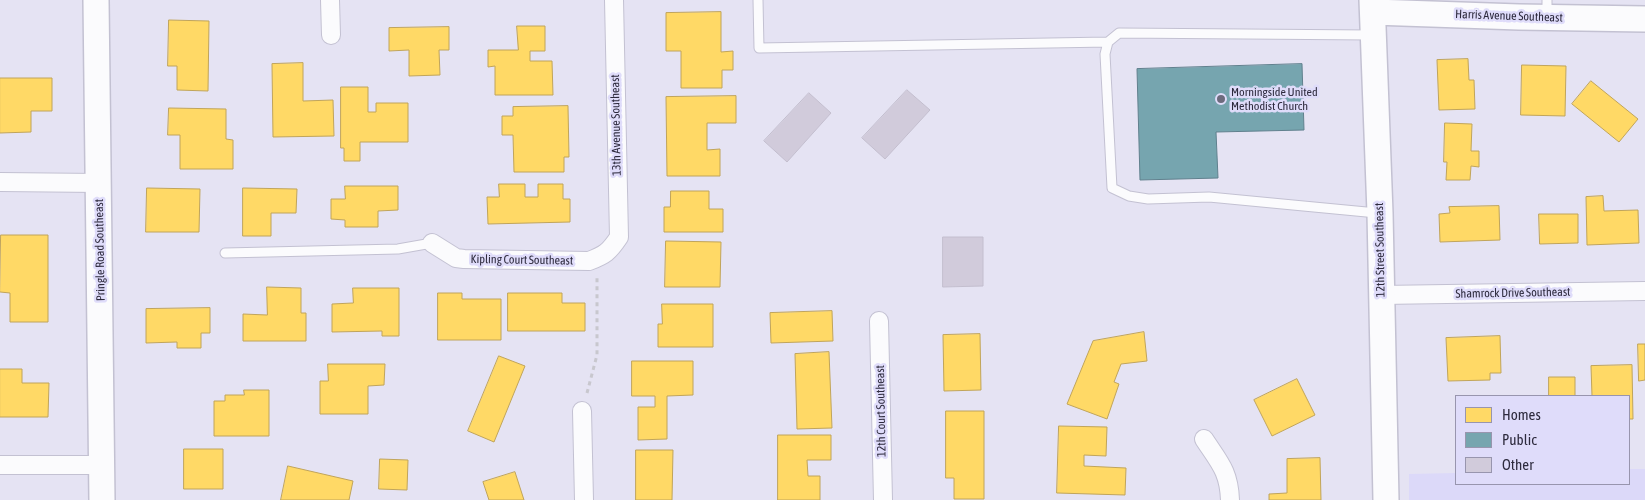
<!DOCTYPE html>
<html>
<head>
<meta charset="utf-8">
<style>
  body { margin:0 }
  #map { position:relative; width:1645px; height:500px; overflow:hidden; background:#e5e3f3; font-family:"Asap Condensed",sans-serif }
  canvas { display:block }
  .legend { position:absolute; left:1455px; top:395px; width:175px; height:90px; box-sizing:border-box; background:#dfdcfa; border:1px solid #9895ae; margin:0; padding:6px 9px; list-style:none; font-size:15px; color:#2d2a3d }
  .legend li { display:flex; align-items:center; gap:10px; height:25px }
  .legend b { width:25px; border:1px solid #9895ae }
</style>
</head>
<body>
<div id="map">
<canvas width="1645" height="500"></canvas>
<ul class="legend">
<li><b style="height:14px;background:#ffd966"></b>Homes</li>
<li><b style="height:14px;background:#76a5af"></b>Public</li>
<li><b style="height:14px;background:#d1cbdb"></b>Other</li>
</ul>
</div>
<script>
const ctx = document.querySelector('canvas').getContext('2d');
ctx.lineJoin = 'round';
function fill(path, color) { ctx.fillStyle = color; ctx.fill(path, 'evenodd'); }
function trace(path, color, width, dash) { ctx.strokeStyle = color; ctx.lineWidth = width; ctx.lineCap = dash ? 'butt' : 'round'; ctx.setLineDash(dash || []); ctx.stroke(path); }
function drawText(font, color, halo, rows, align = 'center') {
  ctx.font = font + ' "Asap Condensed",sans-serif'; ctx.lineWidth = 5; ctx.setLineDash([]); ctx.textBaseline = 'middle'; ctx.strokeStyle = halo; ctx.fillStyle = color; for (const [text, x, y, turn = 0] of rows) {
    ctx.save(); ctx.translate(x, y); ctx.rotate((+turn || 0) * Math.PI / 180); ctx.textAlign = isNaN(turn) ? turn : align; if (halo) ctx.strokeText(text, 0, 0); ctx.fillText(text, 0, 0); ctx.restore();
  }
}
const built = new Path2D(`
  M 1629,469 L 1645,469 L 1645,500 L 1409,500 L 1409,474 L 1456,473 L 1456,484 L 1629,484 Z`);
const homes = new Path2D(`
  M 721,12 L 721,52 L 733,51 L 733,70 L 722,70 L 722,88 L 681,88 L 681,51 L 666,51 L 666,13 Z
  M 169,20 L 209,21 L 208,91 L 177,90 L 177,66 L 168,66 Z
  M 517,26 L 545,26 L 545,51 L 530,51 L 530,61 L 552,61 L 553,95 L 495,95 L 495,66 L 488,67 L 488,50 L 518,50 Z
  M 449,27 L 449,50 L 439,50 L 440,75 L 409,76 L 409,50 L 389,51 L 389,28 Z
  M 1468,59 L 1469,80 L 1474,80 L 1475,109 L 1439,110 L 1437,60 Z
  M 303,63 L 303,101 L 333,100 L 334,136 L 273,137 L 272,64 Z
  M 1522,65 L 1566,66 L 1565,116 L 1521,115 Z
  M 0,78 L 52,78 L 52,111 L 31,111 L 31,132 L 0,133 Z
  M 1591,81 L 1638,119 L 1619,142 L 1572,104 Z
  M 341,87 L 368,87 L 368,112 L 376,112 L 376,103 L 408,103 L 408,142 L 360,142 L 360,161 L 344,161 L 344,148 L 341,148 Z
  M 736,96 L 736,123 L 707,123 L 707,150 L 720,149 L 720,176 L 667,176 L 666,97 Z
  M 568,106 L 569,157 L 564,157 L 564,172 L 514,172 L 513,135 L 502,135 L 502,116 L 513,116 L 513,107 Z
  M 169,108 L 226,109 L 226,139 L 233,140 L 233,169 L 180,169 L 180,135 L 168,135 Z
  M 1445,123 L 1472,124 L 1471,151 L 1479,151 L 1479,167 L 1471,166 L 1470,180 L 1446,180 L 1447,162 L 1444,162 Z
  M 499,184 L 525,184 L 525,197 L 538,197 L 538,184 L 563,184 L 563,199 L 570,199 L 570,222 L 488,224 L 487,197 L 499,197 Z
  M 345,186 L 398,186 L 398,210 L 378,211 L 378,227 L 345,227 L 345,220 L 331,219 L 331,199 L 345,199 Z
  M 147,188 L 200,189 L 199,232 L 146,232 Z
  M 243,188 L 297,189 L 296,213 L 271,213 L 271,236 L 243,236 Z
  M 671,191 L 709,191 L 709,209 L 723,209 L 723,232 L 664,232 L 664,207 L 670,207 Z
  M 1603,196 L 1604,211 L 1638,210 L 1639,243 L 1587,245 L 1586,197 Z
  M 1499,206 L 1500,240 L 1440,242 L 1439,214 L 1450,213 L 1449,207 Z
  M 1539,214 L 1578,214 L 1578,243 L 1540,244 Z
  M 1,235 L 48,235 L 48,322 L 10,322 L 10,293 L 0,292 Z
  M 666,241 L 721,242 L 720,287 L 665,287 Z
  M 267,287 L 301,288 L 301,313 L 306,313 L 306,341 L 243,341 L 243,314 L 267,315 Z
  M 353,288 L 399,288 L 399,336 L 382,336 L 382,331 L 332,332 L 332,304 L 353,303 Z
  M 438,293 L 462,293 L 462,299 L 501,299 L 501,340 L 438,340 Z
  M 508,293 L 562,293 L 562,303 L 585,303 L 585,331 L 508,331 Z
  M 662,304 L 713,304 L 713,347 L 658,347 L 658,324 L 662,324 Z
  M 210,308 L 210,333 L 201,333 L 201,348 L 177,348 L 177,342 L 146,343 L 146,309 Z
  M 832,311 L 833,341 L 771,343 L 770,313 Z
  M 1144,332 L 1147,361 L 1121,364 L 1114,382 L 1119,384 L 1107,419 L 1067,404 L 1093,341 Z
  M 980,334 L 981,390 L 944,391 L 943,335 Z
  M 1500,336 L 1501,373 L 1490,373 L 1490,380 L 1448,381 L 1446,338 Z
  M 1638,344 L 1645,344 L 1645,380 L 1639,381 Z
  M 829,352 L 832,428 L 797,429 L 795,354 Z
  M 499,356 L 525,366 L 494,442 L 468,431 Z
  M 632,361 L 693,361 L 693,395 L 667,396 L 667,439 L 638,440 L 638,407 L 655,407 L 655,396 L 632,396 Z
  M 328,364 L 385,364 L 384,385 L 368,386 L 368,414 L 320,414 L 320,381 L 328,381 Z
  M 1632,365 L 1633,419 L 1629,419 L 1629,396 L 1592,396 L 1591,366 Z
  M 0,369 L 22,369 L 22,383 L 49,383 L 48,417 L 0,417 Z
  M 1549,377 L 1575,377 L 1575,396 L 1549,396 Z
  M 1297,379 L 1315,415 L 1272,436 L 1254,400 Z
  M 244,390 L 269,390 L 269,436 L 214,436 L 214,401 L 225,401 L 225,395 L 244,395 Z
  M 946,411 L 984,411 L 984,499 L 954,499 L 954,478 L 946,478 Z
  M 1059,426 L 1107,427 L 1106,456 L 1084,455 L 1084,466 L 1126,468 L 1125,495 L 1057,493 Z
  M 778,435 L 831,435 L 831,460 L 807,460 L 808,476 L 820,476 L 820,500 L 778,500 Z
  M 184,449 L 223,449 L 223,489 L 184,489 Z
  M 636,450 L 673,450 L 672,500 L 636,500 Z
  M 1320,458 L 1321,500 L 1269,500 L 1269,494 L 1287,493 L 1287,459 Z
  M 380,459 L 408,460 L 407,490 L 379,489 Z
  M 288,466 L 353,481 L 349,500 L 281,500 Z
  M 515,472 L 524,500 L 489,500 L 483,482 Z`);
const public = new Path2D(`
  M 1302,64 L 1304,130 L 1216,132 L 1218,178 L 1140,180 L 1137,69 Z`);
const building = new Path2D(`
  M 907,90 L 930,110 L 885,159 L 862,138 Z
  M 809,93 L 831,113 L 787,162 L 764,141 Z
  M 943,237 L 983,237 L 983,286 L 943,287 Z`);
const path = new Path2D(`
  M 587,393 L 597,355 L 597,278`);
const lane = new Path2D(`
  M 758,0 L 759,48 L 1108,42
  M 1547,15 L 1547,0
  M 1371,35 L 1119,33 L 1108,42 L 1105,54 L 1112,188 L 1129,196 L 1148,199 L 1209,197 L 1377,213
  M 225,253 L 398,249 L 432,243`);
const street = new Path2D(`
  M 330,0 L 331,35
  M 0,182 L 99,183
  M 432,243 L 456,258 L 464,259 L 589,261 C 605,255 609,252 619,237 L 614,0
  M 1381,295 L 1645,291
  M 879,321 L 883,500
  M 582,411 L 584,500
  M 1204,439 C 1219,462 1229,471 1230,500
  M 0,465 L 102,465`);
const secondary = new Path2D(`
  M 96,0 L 102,500
  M 1372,0 L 1380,213 L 1386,500
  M 1373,12 L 1519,17 L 1645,19`);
const markers = [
  [1221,99,5,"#6d6b7d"]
];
const streetNames = [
  ["Harris Avenue Southeast",1509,16,2],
  ["13th Avenue Southeast",616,125,-91],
  ["Pringle Road Southeast",100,250,-91],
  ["12th Street Southeast",1380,250,-91],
  ["Kipling Court Southeast",522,260,1],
  ["Shamrock Drive Southeast",1513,293,-1],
  ["12th Court Southeast",881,411,-91]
];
const poiNames = [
  ["Morningside United",1231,92],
  ["Methodist Church",1231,106]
];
fill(built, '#dcd9f9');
fill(homes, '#ffd966');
trace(homes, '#c0a45a', 1);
fill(public, '#76a5af');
trace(public, '#60808d', 1);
fill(building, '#d1cbdb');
trace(building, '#c3bece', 1);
trace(lane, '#c3c1d2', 11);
trace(street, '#c3c1d2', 20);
trace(secondary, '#c3c1d2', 28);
trace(path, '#c8c7ce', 3, [4, 4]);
trace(lane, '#fbfbfd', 9);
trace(street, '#fbfbfd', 18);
trace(secondary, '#fbfbfd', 25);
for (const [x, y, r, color] of markers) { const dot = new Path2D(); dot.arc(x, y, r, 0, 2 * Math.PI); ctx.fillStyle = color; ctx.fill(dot); trace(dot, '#dfdcfa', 2); }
drawText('12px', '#2d2a3d', '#dfdcfa', streetNames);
drawText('12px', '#2d2a3d', '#dfdcfa', poiNames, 'left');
</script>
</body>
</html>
